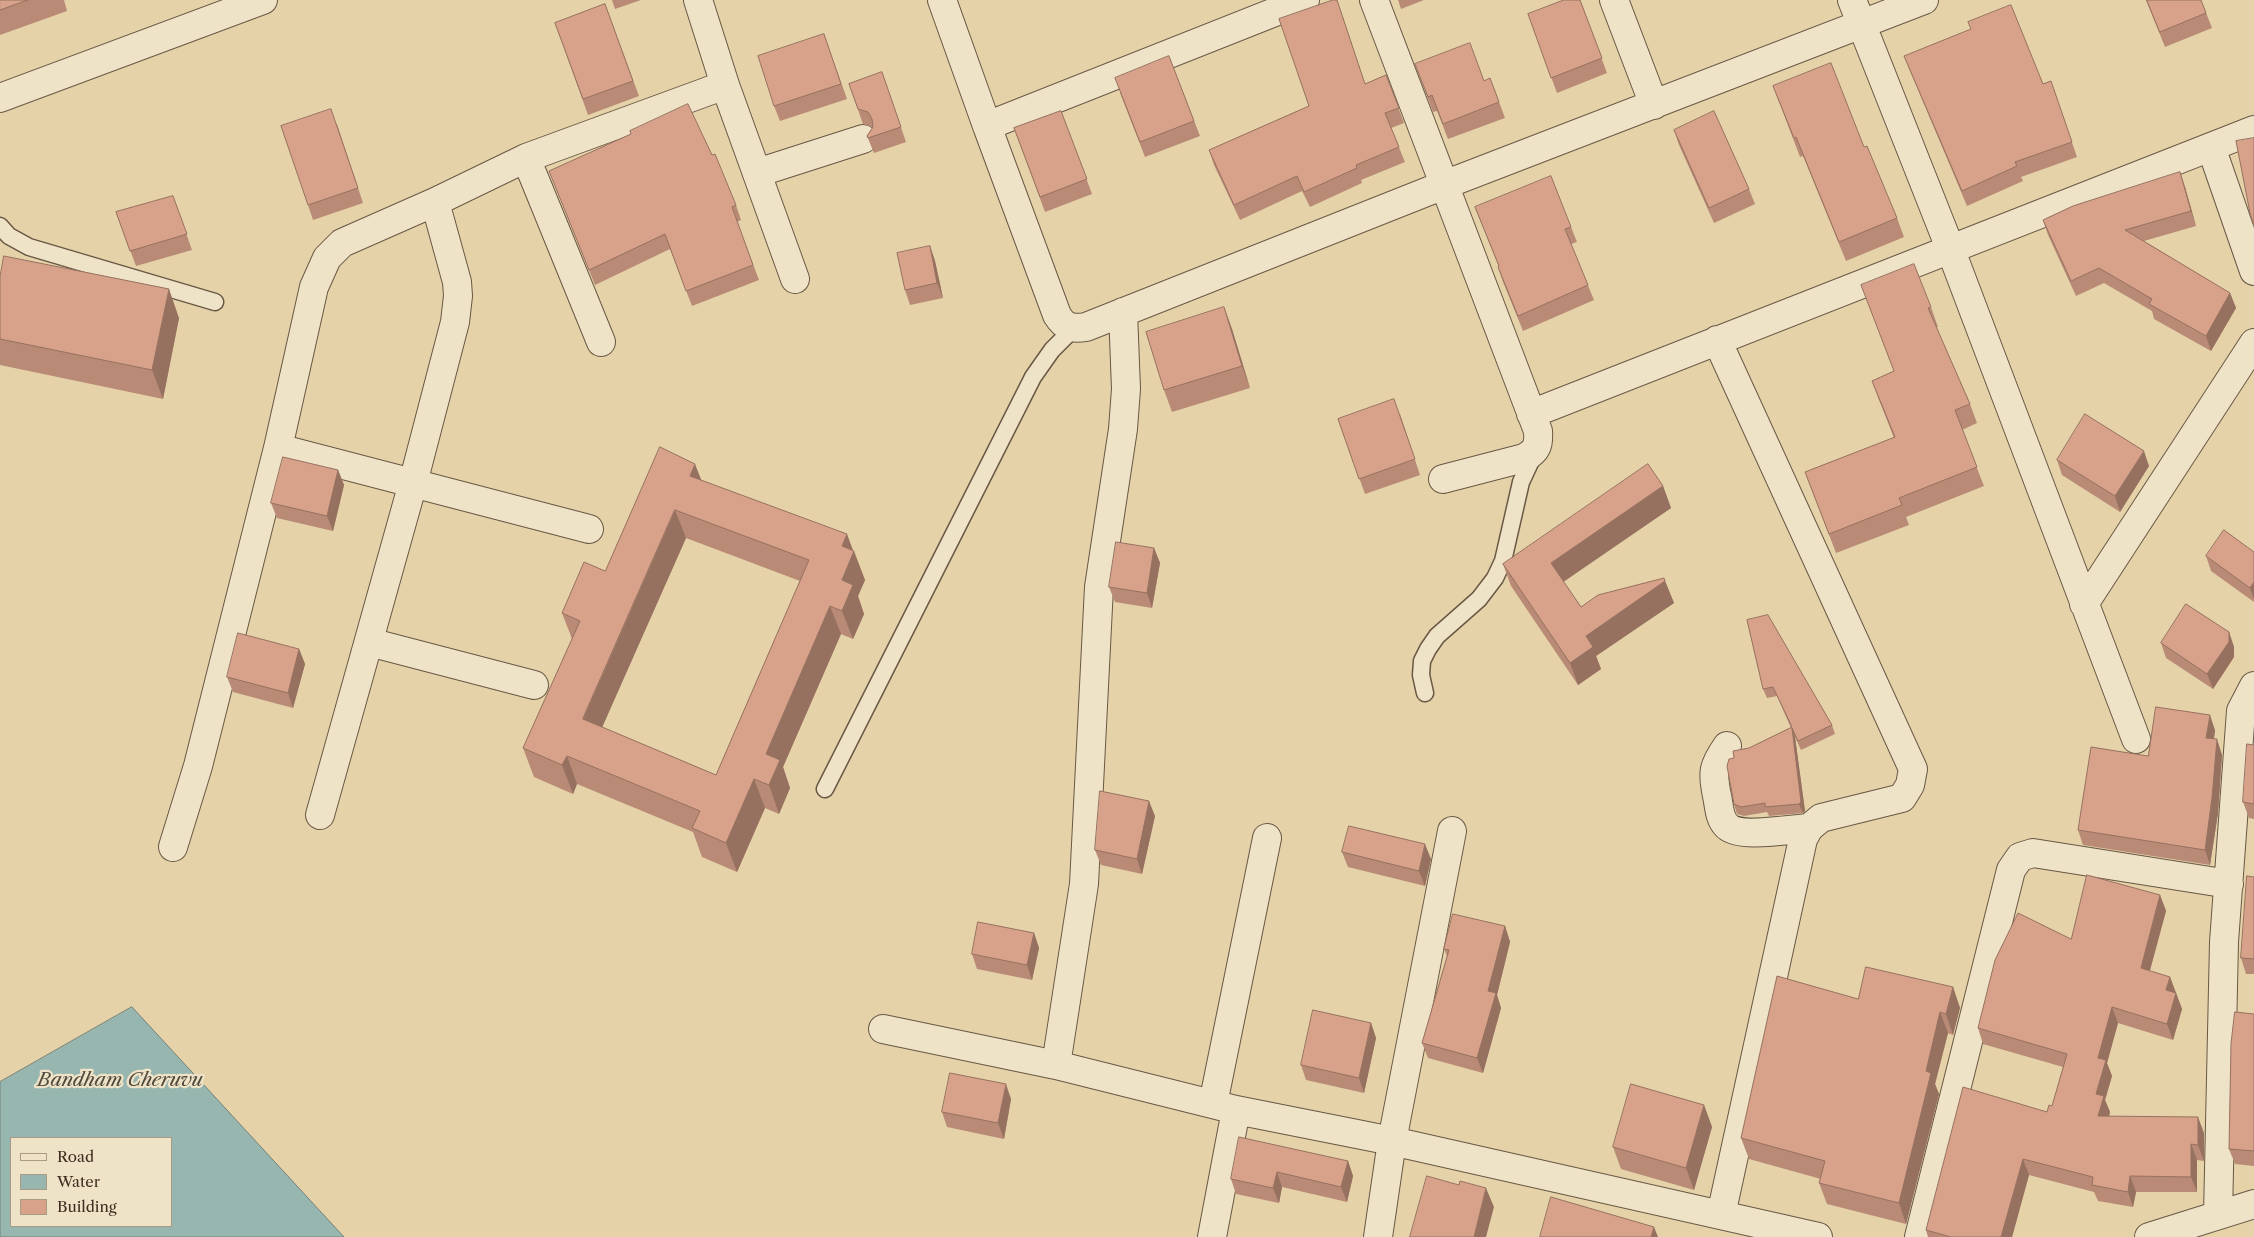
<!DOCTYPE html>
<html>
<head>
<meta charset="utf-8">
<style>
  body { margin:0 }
  #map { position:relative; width:2254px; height:1237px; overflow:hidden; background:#e5d2a9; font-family:"Libre Caslon Text",serif }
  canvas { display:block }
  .legend { position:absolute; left:10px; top:1137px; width:162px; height:90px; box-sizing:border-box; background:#eee2c7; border:1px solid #a89a85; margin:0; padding:6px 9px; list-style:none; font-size:15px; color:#3f2f22 }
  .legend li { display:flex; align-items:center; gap:10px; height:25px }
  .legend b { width:25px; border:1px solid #a89a85 }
</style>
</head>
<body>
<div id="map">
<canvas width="2254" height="1237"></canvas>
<ul class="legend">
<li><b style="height:6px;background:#eee2c7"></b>Road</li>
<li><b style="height:14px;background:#98b6b0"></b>Water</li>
<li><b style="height:14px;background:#d7a289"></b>Building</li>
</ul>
</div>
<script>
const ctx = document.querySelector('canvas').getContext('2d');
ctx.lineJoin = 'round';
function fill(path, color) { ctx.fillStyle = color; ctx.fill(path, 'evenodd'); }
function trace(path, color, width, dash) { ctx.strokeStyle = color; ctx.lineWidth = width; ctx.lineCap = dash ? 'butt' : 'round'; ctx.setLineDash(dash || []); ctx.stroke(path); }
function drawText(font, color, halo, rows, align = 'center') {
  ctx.font = font + ' "Libre Caslon Text",serif'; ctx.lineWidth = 4.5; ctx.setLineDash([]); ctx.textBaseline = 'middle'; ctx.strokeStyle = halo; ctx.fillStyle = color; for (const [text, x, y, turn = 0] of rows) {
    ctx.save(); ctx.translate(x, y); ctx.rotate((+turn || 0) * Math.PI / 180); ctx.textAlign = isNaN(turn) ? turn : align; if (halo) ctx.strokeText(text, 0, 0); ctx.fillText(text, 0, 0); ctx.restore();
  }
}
const water = new Path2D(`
  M 132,1007 L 344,1237 L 0,1237 L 0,1082 ZM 11,1138 L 171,1138 L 171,1226 L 11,1226 Z`);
const service = new Path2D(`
  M 0,226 L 9,236 L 29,247 L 215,302
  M 1425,693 L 1421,675 L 1422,661 L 1428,649 L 1437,636 L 1479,599 L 1495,578 L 1503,561 L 1521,482 L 1535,452
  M 825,789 L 1033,377 L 1052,350 L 1073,329`);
const minor = new Path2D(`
  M 698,0 L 725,85 L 795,279
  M 942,0 L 987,126
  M 1305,0 L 987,126 L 1057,315 C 1065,328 1072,329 1086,327 L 1444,185 L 1924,0
  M 1374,0 L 1538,431 C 1539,445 1537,451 1524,458 L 1443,479
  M 1614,0 L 1654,105
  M 1852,0 L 1950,248 L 2136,739
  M 2211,147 L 2254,271
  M 526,158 L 601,342
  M 757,173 L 863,139
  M 435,202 L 342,243 L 327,258 L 314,287 L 278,448 L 589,529
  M 1717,340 L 1913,769 L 1910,785 L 1902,798 L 1821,818 L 1809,828 L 1803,839 L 1721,1215
  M 1531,414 L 2254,130
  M 2084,604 L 2254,343
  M 369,642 L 534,685
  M 1727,746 C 1713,766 1712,772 1717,796 C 1719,804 1719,818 1726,825 C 1737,839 1791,829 1809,828
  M 320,815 L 413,483 L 455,322 L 458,296 L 457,282 L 435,202 L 526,158 L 725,85
  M 173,847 L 198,766 L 278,448
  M 883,1029 L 1056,1065 L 1236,1110 L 1392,1141 L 1818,1237
  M 1056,1065 L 1084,884 L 1099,587 L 1123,429 L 1126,389 L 1123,312
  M 1213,1104 L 1267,838
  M 2218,1215 L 2224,942 L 2241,711 L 2254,686
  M 1212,1237 L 1236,1110
  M 1378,1237 L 1392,1141 L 1452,831
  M 1919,1237 L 2011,870 L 2020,857 L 2033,853 L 2229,884
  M 2149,1237 L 2254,1204`);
const tertiary = new Path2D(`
  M 0,98 L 263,0`);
const wall = new Path2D(`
  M 0,0 L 64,0 L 67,11 L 0,35 Z
  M 612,0 L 641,0 L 615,9 Z
  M 1337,0 L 1365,84 L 1386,75 L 1404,123 L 1391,128 L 1405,162 L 1361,180 L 1362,183 L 1310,207 L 1302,191 L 1240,220 L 1214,165 L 1209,150 L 1309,106 Z
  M 1398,0 L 1424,0 L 1401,9 Z
  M 1580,0 L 1607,73 L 1557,93 L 1528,14 Z
  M 2146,0 L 2201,0 L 2212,28 L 2165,47 Z
  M 605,4 L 639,96 L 588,115 L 555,23 Z
  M 824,34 L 847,99 L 780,121 L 774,106 Z
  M 1169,56 L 1200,136 L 1145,157 L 1120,93 Z
  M 1904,56 L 2043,84 L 2051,81 L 2077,157 L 2021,177 L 2023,181 L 1967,206 L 1910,71 Z
  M 1415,64 L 1484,81 L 1490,78 L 1505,118 L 1448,139 L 1437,111 L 1433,112 Z
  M 882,72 L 906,142 L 874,153 L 867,136 L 873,127 L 863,124 L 849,84 Z
  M 1773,86 L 1864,147 L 1897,218 L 1904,237 L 1846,261 L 1803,156 L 1800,157 Z
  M 1061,111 L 1092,194 L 1045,212 L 1014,128 Z
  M 337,124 L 363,203 L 313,220 L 308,205 Z
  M 1674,130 L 1749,189 L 1755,204 L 1714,223 L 1679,145 Z
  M 549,171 L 736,205 L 741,220 L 737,222 L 759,280 L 692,306 L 670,249 L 595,285 Z
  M 2180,172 L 2185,187 L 2196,226 L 2144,241 L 2230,293 L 2236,308 L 2211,351 L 2154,319 L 2152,311 L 2104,283 L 2076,296 L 2048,235 L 2043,220 Z
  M 173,196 L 192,250 L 136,266 L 116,212 Z
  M 1475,207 L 1571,227 L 1577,242 L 1571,244 L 1594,300 L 1523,331 L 1503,282 L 1498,267 L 1499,267 Z
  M 930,246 L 935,261 L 943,298 L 910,305 L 905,290 Z
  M 0,277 L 179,318 L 163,399 L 0,365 Z
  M 1861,285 L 1931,307 L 1938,327 L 1936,327 L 1970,404 L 1977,423 L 1962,430 L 1984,486 L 1906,517 L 1909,525 L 1836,553 L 1805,472 L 1894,438 L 1879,400 L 1872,381 L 1894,371 Z
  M 1224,307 L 1232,329 L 1250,388 L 1172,412 L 1164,390 Z
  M 1400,414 L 1420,475 L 1365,494 L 1338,419 Z
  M 2057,460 L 2149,466 L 2120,512 L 2062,475 Z
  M 338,470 L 344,485 L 333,531 L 277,518 L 271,503 Z
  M 701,480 L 853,551 L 865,580 L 858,596 L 864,614 L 853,639 L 841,634 L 783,767 L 790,788 L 779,814 L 765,808 L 737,872 L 702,857 L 693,832 L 577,784 L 573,794 L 534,777 L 523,748 L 572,639 L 562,613 ZM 686,538 L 800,581 L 716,775 L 602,727 Z
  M 1663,486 L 1671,508 L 1563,581 L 1581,607 L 1665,581 L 1674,603 L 1596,656 L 1601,669 L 1578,685 L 1511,586 L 1503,564 Z
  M 1154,548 L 1160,563 L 1152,608 L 1115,602 L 1109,587 Z
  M 2254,552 L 2254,602 L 2211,571 L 2206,556 Z
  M 1747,620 L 1832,725 L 1835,734 L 1801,750 L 1795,737 L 1805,811 L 1803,813 L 1769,816 L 1767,812 L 1744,816 L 1737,814 L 1734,804 L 1734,758 L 1749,748 L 1791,728 L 1777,696 L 1767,698 L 1763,689 Z
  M 2229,632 L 2234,647 L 2234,657 L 2213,689 L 2166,658 L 2161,643 Z
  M 299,649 L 305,664 L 293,708 L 233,692 L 227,677 Z
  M 2215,730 L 2214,739 L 2222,755 L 2218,813 L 2210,865 L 2083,845 L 2078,830 L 2148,756 Z
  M 2254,745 L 2254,819 L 2249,818 L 2243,802 Z
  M 1155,816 L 1142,874 L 1101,865 L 1095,850 Z
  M 1342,852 L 1431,859 L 1425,886 L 1348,867 Z
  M 2254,877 L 2254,974 L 2246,974 L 2241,958 Z
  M 2160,895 L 2166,911 L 2150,971 L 2170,977 L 2182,1009 L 2173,1040 L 2118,1023 L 2107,1063 L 2112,1076 L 2105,1100 L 2110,1112 L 2109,1117 L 2204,1133 L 2204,1161 L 2197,1160 L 2197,1192 L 2136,1192 L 2133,1207 L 2098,1201 L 2094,1192 L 2029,1175 L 2012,1237 L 1928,1237 L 1926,1230 L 2047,1112 L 2052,1106 L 2063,1067 L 1983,1044 L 1978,1028 L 2071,939 Z
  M 1505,926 L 1510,942 L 1497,995 L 1501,1008 L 1483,1073 L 1428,1058 L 1422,1043 L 1447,956 L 1444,949 Z
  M 1034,933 L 1039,948 L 1032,980 L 977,969 L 972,954 Z
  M 1953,987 L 1960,1008 L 1953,1035 L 1948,1033 L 1935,1084 L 1939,1094 L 1906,1224 L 1827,1204 L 1819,1183 L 1821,1179 L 1749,1159 L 1741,1138 L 1858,999 Z
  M 2254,1014 L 2254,1166 L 2235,1164 L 2229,1149 Z
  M 1371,1023 L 1376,1038 L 1364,1093 L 1306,1080 L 1301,1065 Z
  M 1011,1099 L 1004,1139 L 947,1127 L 942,1112 Z
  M 1704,1105 L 1712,1127 L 1694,1190 L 1621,1169 L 1613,1147 Z
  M 1348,1161 L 1353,1176 L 1347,1202 L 1282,1187 L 1279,1203 L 1236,1194 L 1231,1179 Z`);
const shadedWall = new Path2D(`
  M 2180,172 L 2185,187 L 2196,226 L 2191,211 Z
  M 930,246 L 935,261 L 943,298 L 937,283 Z
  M 169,289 L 179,318 L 163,399 L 152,370 Z
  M 2230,293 L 2236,308 L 2211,351 L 2206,336 Z
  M 1224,307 L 1232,329 L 1250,388 L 1242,366 Z
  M 2144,451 L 2149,466 L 2120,512 L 2115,496 Z
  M 695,464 L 706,492 L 690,476 Z
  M 338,470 L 344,485 L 333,531 L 327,516 Z
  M 1663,486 L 1671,508 L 1559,585 L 1551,563 Z
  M 675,510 L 686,538 L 593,748 L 583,719 Z
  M 847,534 L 854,553 L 854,551 L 865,580 L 858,596 L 864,614 L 853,639 L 842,611 L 842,546 Z
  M 1154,548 L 1160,563 L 1152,608 L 1147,593 Z
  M 1665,581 L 1674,603 L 1596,656 L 1601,669 L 1578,685 L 1570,663 L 1586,636 Z
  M 2254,582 L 2254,599 L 2250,588 Z
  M 830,606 L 841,634 L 783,767 L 790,788 L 779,814 L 769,785 L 766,754 Z
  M 2229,632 L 2234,647 L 2234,657 L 2213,689 L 2207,674 Z
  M 299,649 L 305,664 L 293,708 L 288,693 Z
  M 2210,715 L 2215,730 L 2212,753 L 2206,738 Z
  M 1792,728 L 1795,737 L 1805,811 L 1803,813 L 1799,804 Z
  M 2217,739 L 2222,755 L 2218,813 L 2210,865 L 2205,850 Z
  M 567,756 L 577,784 L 573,794 L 562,765 Z
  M 754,779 L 765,808 L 737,872 L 726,843 Z
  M 1149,801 L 1155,816 L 1142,874 L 1137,859 Z
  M 1425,844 L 1431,859 L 1425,886 L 1419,871 Z
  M 2160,895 L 2166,911 L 2146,984 L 2141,968 Z
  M 1505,926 L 1510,942 L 1497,995 L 1501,1008 L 1483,1073 L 1477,1058 L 1488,991 Z
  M 1034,933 L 1039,948 L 1032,980 L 1027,965 Z
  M 2170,977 L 2182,1009 L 2173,1040 L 2167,1024 L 2166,990 Z
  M 1953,987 L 1960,1008 L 1953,1035 L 1946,1014 Z
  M 2112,1007 L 2118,1023 L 2107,1063 L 2112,1076 L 2105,1100 L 2110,1112 L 2104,1132 L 2098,1116 L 2096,1094 L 2098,1058 Z
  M 1940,1012 L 1948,1033 L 1935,1084 L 1939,1094 L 1906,1224 L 1899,1203 L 1926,1071 Z
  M 1371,1023 L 1376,1038 L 1364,1093 L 1359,1078 Z
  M 1006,1084 L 1011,1099 L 1004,1139 L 998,1123 Z
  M 1704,1105 L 1712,1127 L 1694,1190 L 1686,1168 Z
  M 2198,1117 L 2204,1133 L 2204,1161 L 2198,1145 Z
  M 2191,1144 L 2197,1160 L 2197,1192 L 2191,1177 Z
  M 2023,1159 L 2029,1175 L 2012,1237 L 2001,1237 Z
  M 1348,1161 L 1353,1176 L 1347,1202 L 1341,1187 Z
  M 1277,1172 L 1282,1187 L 1279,1203 L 1273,1188 Z
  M 2130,1176 L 2136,1192 L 2133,1207 L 2128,1192 Z
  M 1486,1188 L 1494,1207 L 1486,1237 L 1474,1237 Z
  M 1654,1227 L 1658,1237 L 1651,1237 Z`);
const building = new Path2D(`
  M 0,0 L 28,0 L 0,10 Z
  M 1333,0 L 1337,0 L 1365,84 L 1386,75 L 1399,108 L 1385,113 L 1399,147 L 1356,165 L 1357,168 L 1304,192 L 1297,176 L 1234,205 L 1209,150 L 1309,106 L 1279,19 Z
  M 1564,0 L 1580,0 L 1602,58 L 1551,78 L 1528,14 Z
  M 2147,0 L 2201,0 L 2206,13 L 2160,32 Z
  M 605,4 L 633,81 L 583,99 L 555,23 Z
  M 2011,5 L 2043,84 L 2051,81 L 2072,142 L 2015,162 L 2017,166 L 1962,191 L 1904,56 L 1971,29 L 1968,22 Z
  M 824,34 L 841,84 L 774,106 L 758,56 Z
  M 1470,43 L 1484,81 L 1490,78 L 1499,102 L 1443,124 L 1432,95 L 1428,97 L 1415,64 Z
  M 1169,56 L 1194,121 L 1140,142 L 1115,78 Z
  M 1831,63 L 1864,147 L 1867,146 L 1897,218 L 1839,242 L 1796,137 L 1794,138 L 1773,86 Z
  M 882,72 L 901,127 L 868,138 L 867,136 L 873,127 L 872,119 L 868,112 L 858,109 L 849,84 Z
  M 688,104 L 712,155 L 715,154 L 736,205 L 732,207 L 753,265 L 686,291 L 665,234 L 589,270 L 549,171 L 631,134 L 630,131 Z
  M 331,109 L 358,188 L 308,205 L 281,126 Z
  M 1061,111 L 1087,179 L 1040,197 L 1014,128 Z
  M 1714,111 L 1749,189 L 1709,208 L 1674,130 Z
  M 2254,138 L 2254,226 L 2250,213 L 2236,141 Z
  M 2180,172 L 2191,211 L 2125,230 L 2230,293 L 2206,336 L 2149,304 L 2152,299 L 2099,268 L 2071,281 L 2043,220 L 2073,206 Z
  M 1551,176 L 1571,227 L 1565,229 L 1588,285 L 1518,316 L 1498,267 L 1499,266 L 1475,207 Z
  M 173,196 L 187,234 L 130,251 L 116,212 Z
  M 930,246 L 937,283 L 905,290 L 897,253 Z
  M 4,256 L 169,289 L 152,370 L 0,339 L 0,277 Z
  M 1914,264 L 1931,307 L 1928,308 L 1970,404 L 1955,410 L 1977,467 L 1899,498 L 1902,505 L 1829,534 L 1805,472 L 1895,437 L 1872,381 L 1894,371 L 1861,285 Z
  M 1224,307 L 1242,366 L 1164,390 L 1146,332 Z
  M 1394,399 L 1415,459 L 1359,479 L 1338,419 Z
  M 2085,414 L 2144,451 L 2115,496 L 2057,460 Z
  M 660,447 L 695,464 L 690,476 L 847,534 L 842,546 L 854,551 L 842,580 L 853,585 L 842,611 L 830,606 L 766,754 L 780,760 L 769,785 L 754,779 L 726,843 L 692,828 L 700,811 L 567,756 L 562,765 L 523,748 L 580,621 L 562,613 L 584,562 L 605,571 ZM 675,510 L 809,560 L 716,775 L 583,719 Z
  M 283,457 L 338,470 L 327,516 L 271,503 Z
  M 1648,464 L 1663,486 L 1551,563 L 1581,607 L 1598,595 L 1664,578 L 1665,581 L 1586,636 L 1593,647 L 1570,663 L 1503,564 Z
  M 2224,530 L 2254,552 L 2254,582 L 2250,588 L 2206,556 Z
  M 1116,542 L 1154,548 L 1147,593 L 1109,587 Z
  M 2186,604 L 2229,632 L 2229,642 L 2207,674 L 2161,643 Z
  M 1768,615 L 1832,725 L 1798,741 L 1792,728 L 1801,802 L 1799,804 L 1765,807 L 1765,803 L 1741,807 L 1734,804 L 1727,766 L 1729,759 L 1734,758 L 1733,751 L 1749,748 L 1792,727 L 1773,687 L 1763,689 L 1747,620 Z
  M 238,633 L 299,649 L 288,693 L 227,677 Z
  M 2156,707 L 2210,715 L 2206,738 L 2217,739 L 2212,798 L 2205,850 L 2078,830 L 2091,747 L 2148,756 Z
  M 2247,744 L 2254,745 L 2254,804 L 2243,802 Z
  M 1100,791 L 1149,801 L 1137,859 L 1095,850 Z
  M 1349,826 L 1425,844 L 1419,871 L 1342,852 Z
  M 2087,875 L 2160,895 L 2141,968 L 2170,977 L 2166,990 L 2176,993 L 2167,1024 L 2112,1007 L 2098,1058 L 2106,1060 L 2096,1094 L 2104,1096 L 2098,1116 L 2198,1117 L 2198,1145 L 2191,1144 L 2191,1177 L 2130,1176 L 2128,1192 L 2092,1185 L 2093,1177 L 2023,1159 L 2001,1237 L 1951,1237 L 1926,1230 L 1963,1087 L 2047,1112 L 2049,1105 L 2052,1106 L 2067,1054 L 1978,1028 L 1995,960 L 2018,913 L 2071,939 Z
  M 2247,876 L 2254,877 L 2254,959 L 2241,958 Z
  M 1453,914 L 1505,926 L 1488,991 L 1496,993 L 1477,1058 L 1422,1043 L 1449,950 L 1444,949 Z
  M 978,922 L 1034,933 L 1027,965 L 972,954 Z
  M 1866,967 L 1953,987 L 1946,1014 L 1940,1012 L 1926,1071 L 1931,1073 L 1899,1203 L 1819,1183 L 1825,1161 L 1741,1138 L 1777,976 L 1858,999 Z
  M 1313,1010 L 1371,1023 L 1359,1078 L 1301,1065 Z
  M 2235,1012 L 2254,1014 L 2254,1151 L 2229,1149 L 2231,1044 Z
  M 950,1073 L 1006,1084 L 998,1123 L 942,1112 Z
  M 1631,1084 L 1704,1105 L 1686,1168 L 1613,1147 Z
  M 1239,1137 L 1348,1161 L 1341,1187 L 1277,1172 L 1273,1188 L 1231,1179 Z
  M 1427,1176 L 1459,1185 L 1460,1181 L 1486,1188 L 1474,1237 L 1410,1237 Z
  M 1551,1197 L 1654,1227 L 1651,1237 L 1540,1237 Z`);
const waterNames = [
  ["Bandham Cheruvu",120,1081]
];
fill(water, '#98b6b0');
trace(water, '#748077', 1);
trace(service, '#685844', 19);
trace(minor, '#685844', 30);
trace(tertiary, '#685844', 30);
trace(service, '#eee2c7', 16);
trace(minor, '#eee2c7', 28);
trace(tertiary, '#eee2c7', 28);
fill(wall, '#b98b76');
fill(shadedWall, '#967160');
fill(building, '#d7a289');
trace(building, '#967160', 1);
drawText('italic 19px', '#514a3e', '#eee2c7', waterNames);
</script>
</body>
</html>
